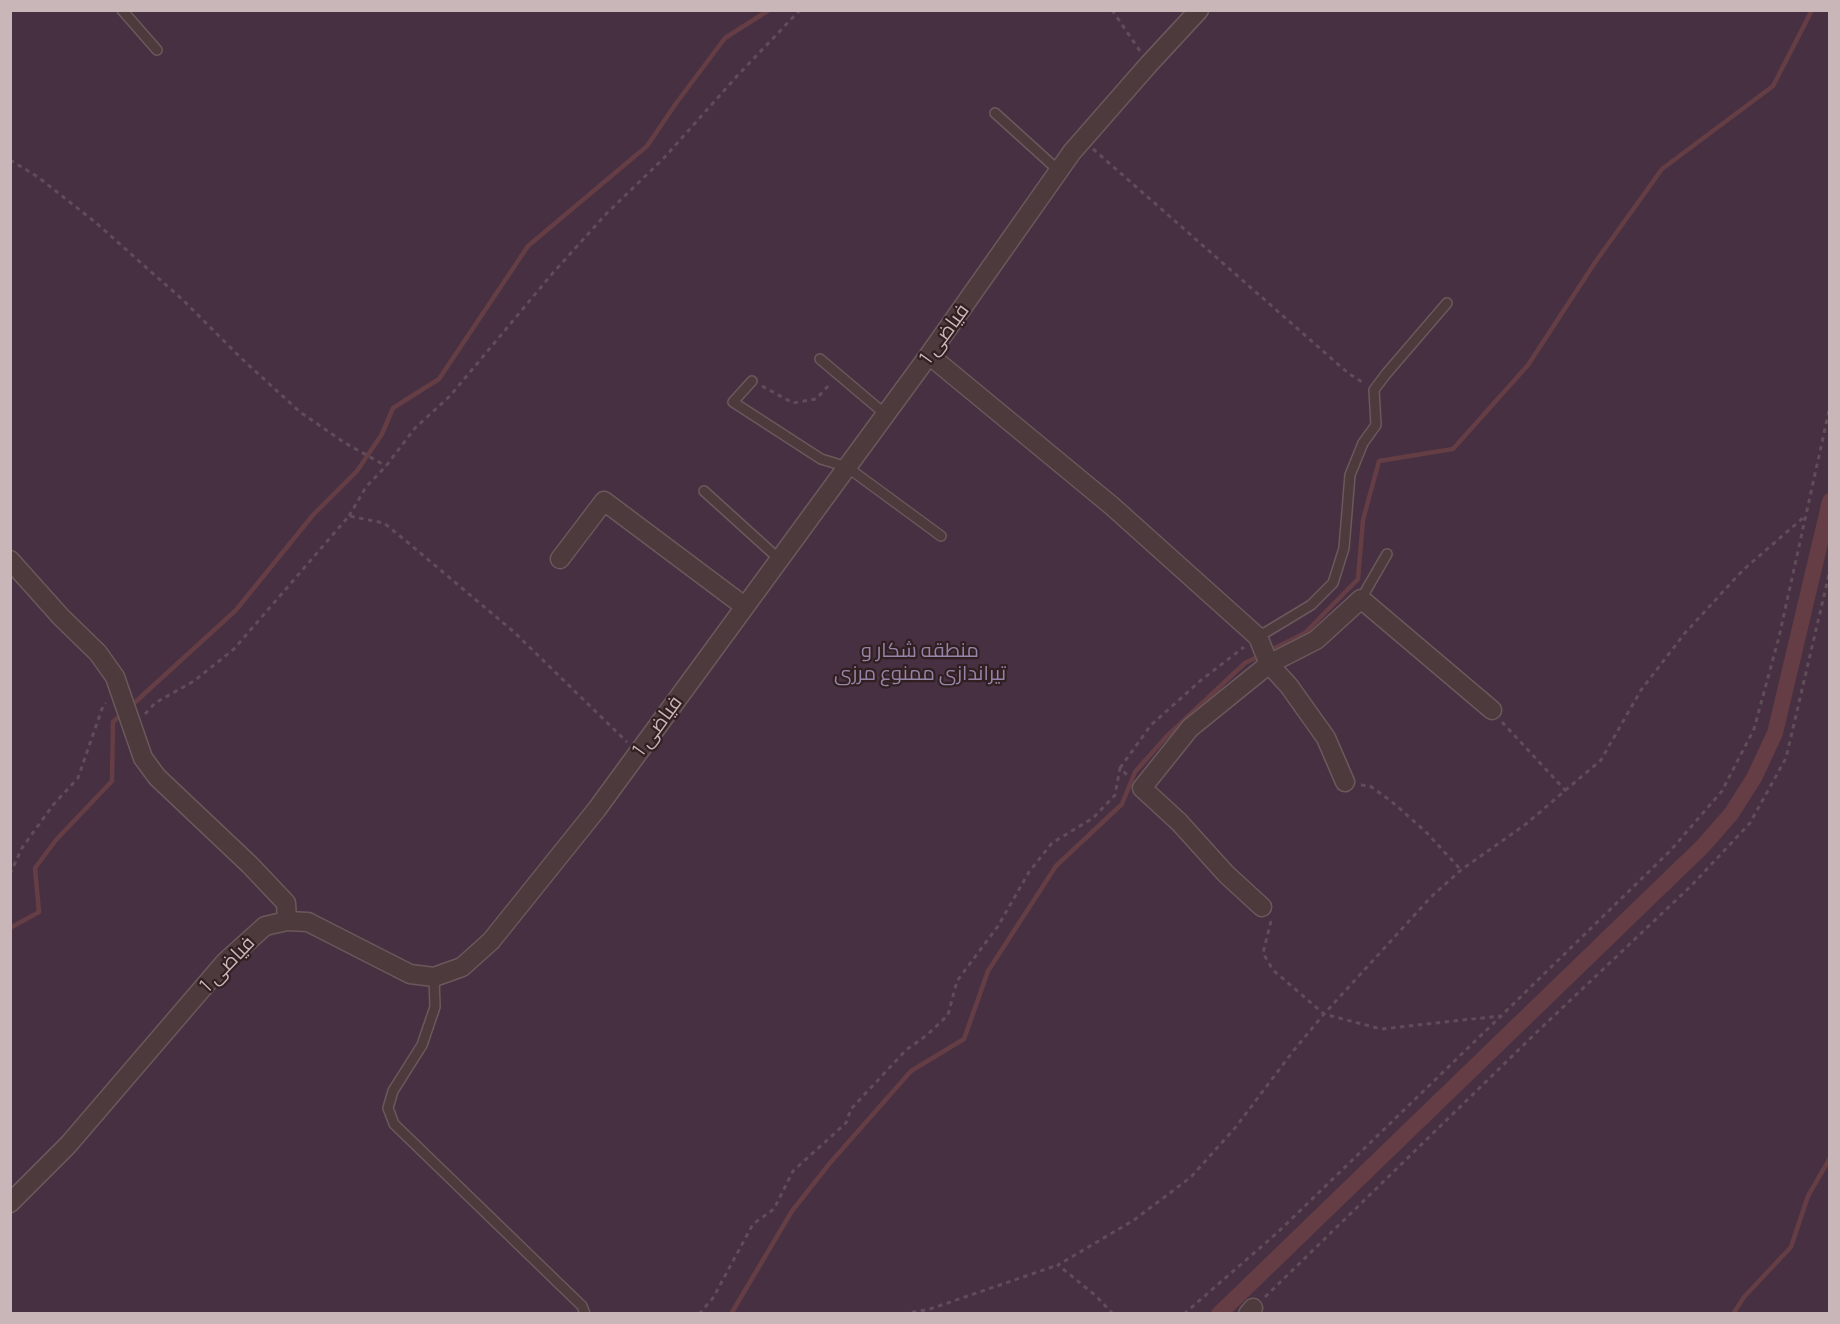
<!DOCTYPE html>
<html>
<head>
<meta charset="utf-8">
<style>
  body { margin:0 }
  #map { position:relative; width:1840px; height:1324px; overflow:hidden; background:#3d262a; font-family:Barlow,sans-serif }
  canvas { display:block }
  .frame { position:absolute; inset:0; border:12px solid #c8b6b9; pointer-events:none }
</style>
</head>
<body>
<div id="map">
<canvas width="1840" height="1324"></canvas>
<div class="frame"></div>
</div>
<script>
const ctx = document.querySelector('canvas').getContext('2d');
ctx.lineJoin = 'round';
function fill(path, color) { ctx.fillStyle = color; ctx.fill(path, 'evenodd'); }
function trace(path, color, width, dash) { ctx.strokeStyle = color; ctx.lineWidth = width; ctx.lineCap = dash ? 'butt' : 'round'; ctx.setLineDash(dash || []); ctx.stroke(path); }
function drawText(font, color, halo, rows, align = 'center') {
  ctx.font = font + ' Barlow,Cairo,sans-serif'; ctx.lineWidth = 4.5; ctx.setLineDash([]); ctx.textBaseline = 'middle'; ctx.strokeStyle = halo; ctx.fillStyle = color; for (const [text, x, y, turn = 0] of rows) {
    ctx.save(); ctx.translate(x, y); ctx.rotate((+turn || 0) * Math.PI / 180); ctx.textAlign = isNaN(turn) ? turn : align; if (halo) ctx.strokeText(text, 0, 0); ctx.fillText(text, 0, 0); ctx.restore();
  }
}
const green = new Path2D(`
  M 11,11 L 1829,11 L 1829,1313 L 11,1313 Z`);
const stream = new Path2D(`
  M 1269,651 L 1305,633 L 1358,579 L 1363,520 L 1379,461 L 1453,449 L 1528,365 L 1596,261 L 1662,169 L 1773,86 L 1812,10
  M 131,706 L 236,610 L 313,515 L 357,471 L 382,434 L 393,408 L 439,379 L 528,246 L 647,146 L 677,102 L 725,38 L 769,10
  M 10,928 L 39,912 L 35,868 L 56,840 L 112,781 L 113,722 L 122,714
  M 1220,1313 L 1220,1314
  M 731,1314 L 792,1211 L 830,1163 L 911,1071 L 964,1039 L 988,971 L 1056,866 L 1122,804 L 1135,772 L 1166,737 L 1245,663 L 1261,655
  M 1733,1314 L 1744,1297 L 1791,1247 L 1808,1196 L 1830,1158`);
const canal = new Path2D(`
  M 1219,1314 L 1703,846 L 1731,814 L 1754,778 L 1775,733 L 1830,501`);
const path = new Path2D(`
  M 1112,10 L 1140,51
  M 1093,149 L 1348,373 L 1365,384
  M 10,160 L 38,177 L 95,222 L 184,301 L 242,359 L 300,412 L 345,443 L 386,466
  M 762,386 L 793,403 L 816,399 L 831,383
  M 349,516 L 366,487 L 386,466 L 415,428 L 450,396 L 552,274 L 607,213 L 663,159 L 738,75 L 800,10
  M 145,714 L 155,703 L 194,681 L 234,649 L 349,516 L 384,523 L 406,541 L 514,632 L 627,742
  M 1502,722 L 1566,791
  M 1120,768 L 1151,725 L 1200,681 L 1244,647
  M 1361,785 L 1370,786 L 1391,801 L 1426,832 L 1461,870
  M 10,874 L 22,848 L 53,805 L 78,778 L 103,706 L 106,703
  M 1271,921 L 1263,953 L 1273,970 L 1324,1014 L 1381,1029 L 1500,1016
  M 1265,1297 L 1540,1029 L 1692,885 L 1750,823 L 1786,758 L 1830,570
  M 699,1314 L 713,1298 L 753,1224 L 774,1209 L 793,1171 L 846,1123 L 851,1109 L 906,1050 L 927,1035 L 948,1015 L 957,981 L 998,926 L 1029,872 L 1052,843 L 1093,818 L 1115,795 L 1120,768 L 1129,777
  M 903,1314 L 930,1309 L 1058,1265
  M 1113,1314 L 1095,1295 L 1058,1265 L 1134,1220 L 1191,1177 L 1235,1128 L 1294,1050 L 1324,1014 L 1431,897 L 1461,870 L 1526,824 L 1601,760 L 1641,690 L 1685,633 L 1742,571 L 1804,517
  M 1184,1314 L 1277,1233 L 1502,1015 L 1671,850 L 1722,791 L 1754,729 L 1779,637 L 1830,406`);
const service = new Path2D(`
  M 122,10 L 157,50
  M 995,113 L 1059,171
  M 820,359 L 885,414
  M 752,381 L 733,402 L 821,459 L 847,467 L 941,536
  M 704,491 L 779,559
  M 1361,599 L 1387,554
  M 1258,637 L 1311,605 L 1333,583 L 1344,548 L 1350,475 L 1363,443 L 1376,425 L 1374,390 L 1386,374 L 1447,303
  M 434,977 L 435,1007 L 422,1045 L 393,1091 L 388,1108 L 394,1124 L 582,1306 L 585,1314`);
const minor = new Path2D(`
  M 929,355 L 1112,506 L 1258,637 L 1269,664 L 1289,686 L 1326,738 L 1345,782
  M 560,559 L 604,501 L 744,606
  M 10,560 L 61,617 L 98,653 L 115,677 L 143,758 L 157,777 L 250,865 L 286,903 L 287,921
  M 1262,907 L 1226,874 L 1179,822 L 1142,788 L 1190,728 L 1269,664 L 1316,640 L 1361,599 L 1492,710
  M 10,1203 L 68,1145 L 225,962 L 265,926 L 287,921 L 308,922 L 410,974 L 434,977 L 462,967 L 491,941 L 597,809 L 929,355 L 1072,152 L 1149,64 L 1199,10
  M 1248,1314 L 1253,1308`);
const streetNames = [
  ["فیاضی 1",944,334,-54],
  ["فیاضی 1",657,726,-54],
  ["فیاضی 1",227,964,-46]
];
const parkNames = [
  ["منطقه شکار و",920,650],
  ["تیراندازی ممنوع مرزی",920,673]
];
fill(green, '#463042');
trace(stream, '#653d44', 4.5);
trace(canal, '#653d44', 16);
trace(service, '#6b585b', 12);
trace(minor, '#6b585b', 21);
trace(path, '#614d5a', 3, [4.5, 4.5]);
trace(service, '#4d3a3d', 9);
trace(minor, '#4d3a3d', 18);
drawText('20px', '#c8b6b9', '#321f22', streetNames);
drawText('20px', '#9484a7', '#321f22', parkNames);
</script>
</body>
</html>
